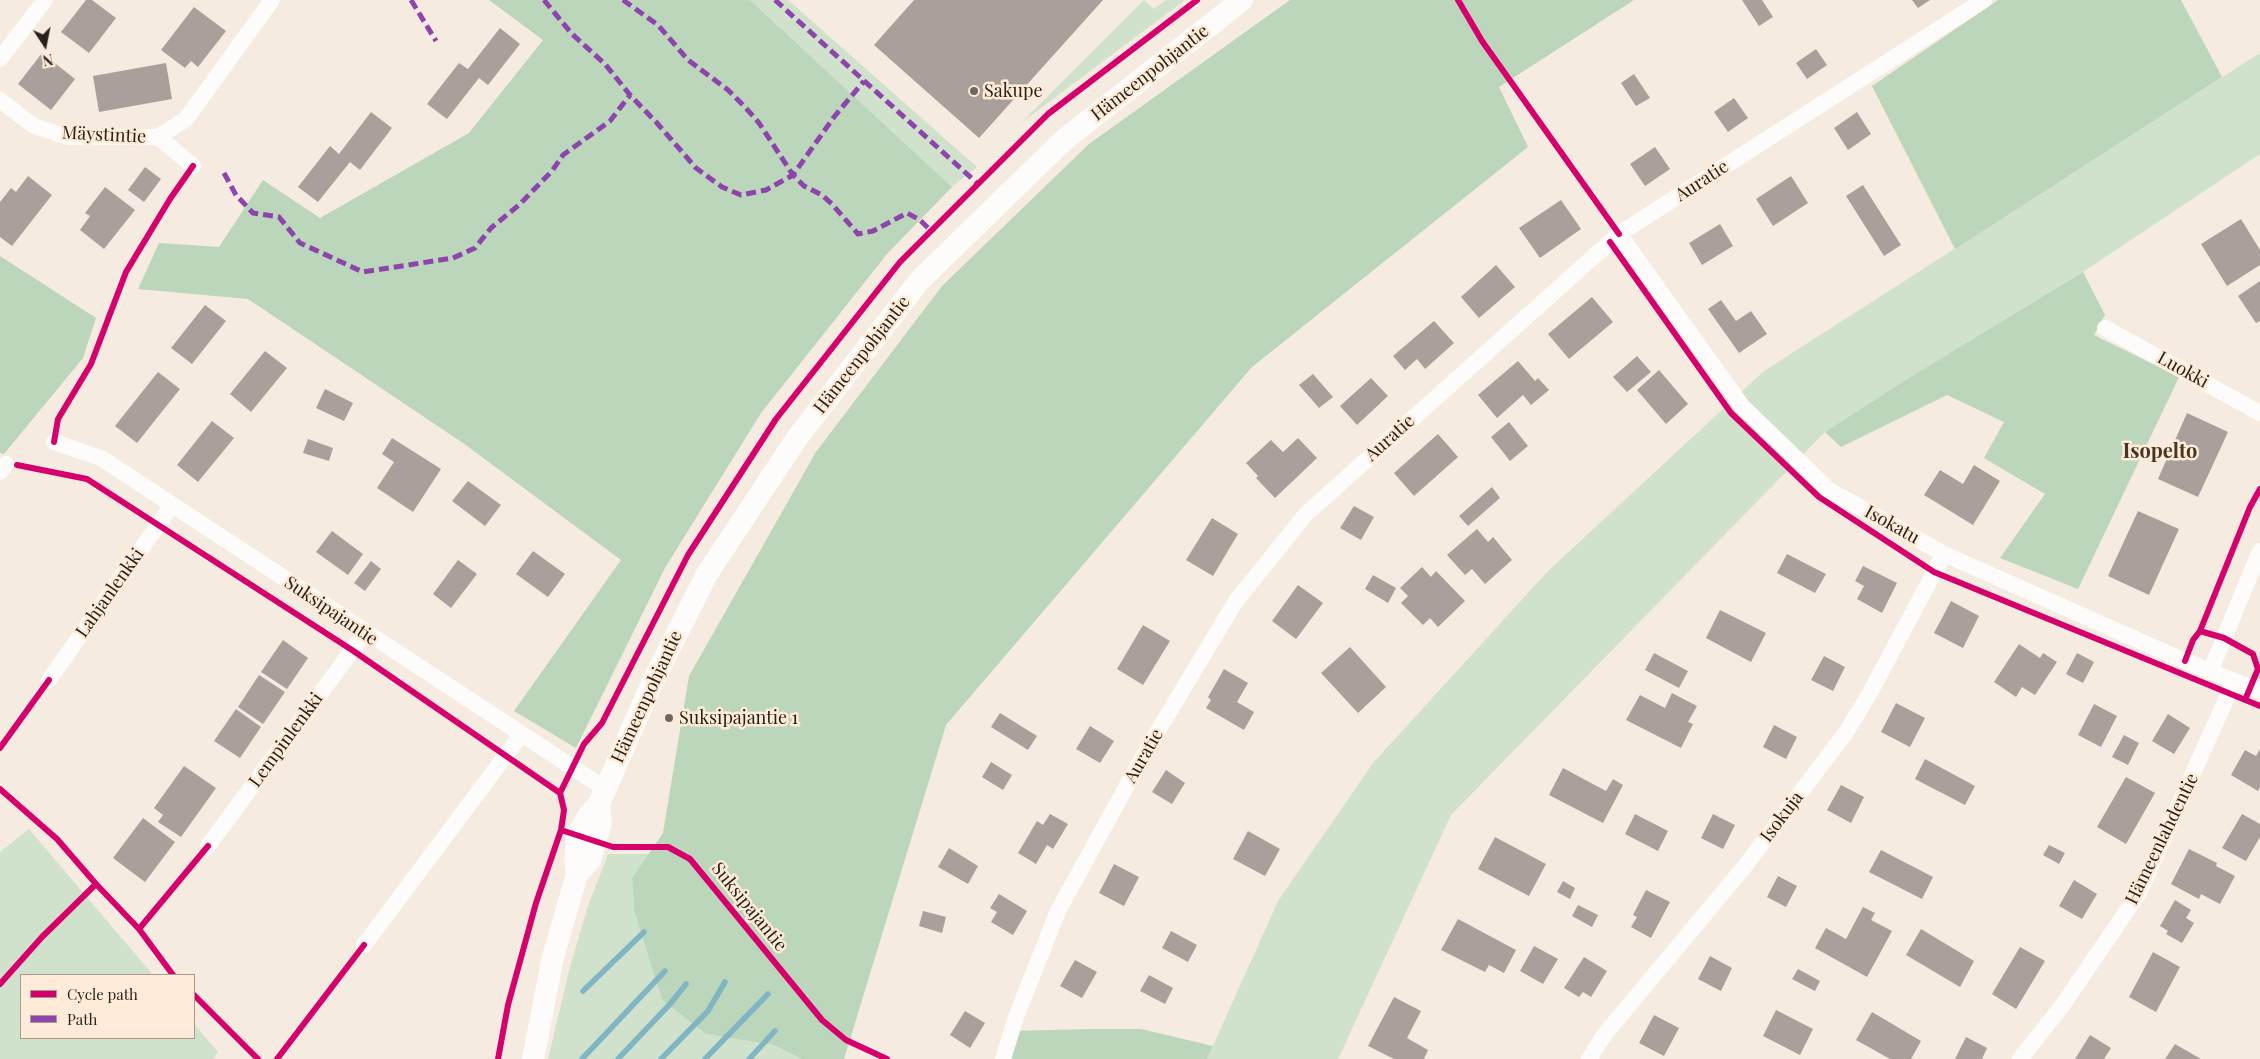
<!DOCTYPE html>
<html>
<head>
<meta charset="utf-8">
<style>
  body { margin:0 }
  #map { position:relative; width:2260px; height:1059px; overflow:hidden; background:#f6ebe0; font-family:"Playfair Display",serif }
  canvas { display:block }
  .legend { position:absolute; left:20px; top:974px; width:175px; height:65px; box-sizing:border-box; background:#ffebd7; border:1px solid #a99a8b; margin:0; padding:6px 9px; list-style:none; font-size:15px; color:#28211a }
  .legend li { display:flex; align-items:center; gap:10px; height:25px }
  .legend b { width:25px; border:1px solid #a99a8b }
  .north { position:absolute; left:20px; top:20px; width:50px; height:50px; -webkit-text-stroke:4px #ffebd7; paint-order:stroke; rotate:169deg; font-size:14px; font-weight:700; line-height:20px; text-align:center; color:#28211a }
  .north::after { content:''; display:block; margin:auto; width:18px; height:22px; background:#28211a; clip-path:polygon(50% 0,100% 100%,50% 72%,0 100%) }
</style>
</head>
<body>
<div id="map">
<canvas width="2260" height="1059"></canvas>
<ul class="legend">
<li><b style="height:6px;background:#d6006c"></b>Cycle path</li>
<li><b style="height:6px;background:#8e44ad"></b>Path</li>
</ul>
<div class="north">N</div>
</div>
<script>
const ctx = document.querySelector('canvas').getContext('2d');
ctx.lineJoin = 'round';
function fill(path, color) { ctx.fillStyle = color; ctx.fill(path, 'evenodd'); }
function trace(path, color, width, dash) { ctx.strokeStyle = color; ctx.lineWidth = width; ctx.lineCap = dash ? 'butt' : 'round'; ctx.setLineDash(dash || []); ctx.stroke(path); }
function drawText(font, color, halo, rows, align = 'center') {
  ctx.font = font + ' "Playfair Display",serif'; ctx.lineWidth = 5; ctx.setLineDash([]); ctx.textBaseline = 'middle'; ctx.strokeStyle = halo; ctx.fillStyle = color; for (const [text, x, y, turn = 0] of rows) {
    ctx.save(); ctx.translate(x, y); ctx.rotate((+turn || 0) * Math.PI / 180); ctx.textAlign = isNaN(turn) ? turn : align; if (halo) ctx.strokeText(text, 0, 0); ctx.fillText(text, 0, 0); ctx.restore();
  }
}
const green = new Path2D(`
  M 750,0 L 788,0 L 977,167 L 952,187 Z
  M 1144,0 L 1154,9 L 1166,0 L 1185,0 L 1021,123 Z
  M 2260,53 L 2260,154 L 2083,272 L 1907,379 L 1825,432 L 1451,815 L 1338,1059 L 1207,1059 L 1278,901 L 1373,763 L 1548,571 L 1764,371 Z
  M 29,829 L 153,975 L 21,975 L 21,1038 L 194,1038 L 194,1024 L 218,1052 L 213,1059 L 0,1059 L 0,852 Z
  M 608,854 L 649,854 L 632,878 L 634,909 L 662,1000 L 706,1034 L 774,1045 L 802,1059 L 548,1059 L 570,967 L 588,906 Z`);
const forest = new Path2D(`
  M 489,0 L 750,0 L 952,187 L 887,254 L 761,413 L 665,568 L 576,748 L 514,711 L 621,560 L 463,443 L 248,299 L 138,289 L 159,243 L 219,247 L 263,180 L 320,218 L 469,133 L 543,40 Z
  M 1290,0 L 1634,0 L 1499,87 L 1528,147 L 1252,367 L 946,725 L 844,1059 L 802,1059 L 774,1045 L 706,1034 L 662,1000 L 634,910 L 632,878 L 663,833 L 689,676 L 816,452 L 942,286 L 1089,144 Z
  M 1998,0 L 2181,0 L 2222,77 L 1955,249 L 1872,86 Z
  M 0,256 L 96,318 L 83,358 L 4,454 L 0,453 Z
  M 2083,272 L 2105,315 L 2094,335 L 2179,377 L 2078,589 L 2000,558 L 2045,494 L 1984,458 L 2004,422 L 1947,395 L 1841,447 L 1825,432 L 1907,379 Z
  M 1089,1029 L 1141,1029 L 1213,1046 L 1207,1059 L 1003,1059 L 1012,1031 Z`);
const stream = new Path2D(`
  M 583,991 L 644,932
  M 582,1059 L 665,971
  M 618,1059 L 671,1003 L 686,984
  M 661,1059 L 708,1011 L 725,982
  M 705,1059 L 768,994
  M 749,1059 L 775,1031`);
const building = new Path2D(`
  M 86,0 L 92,0 L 116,18 L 89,53 L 61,32 Z
  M 914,0 L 1103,0 L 979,138 L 874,45 Z
  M 1742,0 L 1762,0 L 1773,17 L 1759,26 Z
  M 1912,0 L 1930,0 L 1918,8 Z
  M 194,7 L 226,31 L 198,67 L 191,61 L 185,68 L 161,50 Z
  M 500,28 L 520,44 L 488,85 L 479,78 L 447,119 L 427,104 L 459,63 L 468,69 Z
  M 1816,49 L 1827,65 L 1807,79 L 1796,63 Z
  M 42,53 L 75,79 L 51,110 L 18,84 Z
  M 166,63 L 172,99 L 99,112 L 93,76 Z
  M 1634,74 L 1650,98 L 1636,106 L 1621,83 Z
  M 1734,98 L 1748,118 L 1728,132 L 1714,112 Z
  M 371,112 L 392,128 L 360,170 L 350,162 L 318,202 L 298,187 L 330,146 L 339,154 Z
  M 1857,112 L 1871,134 L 1848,150 L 1834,128 Z
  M 1655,147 L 1670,169 L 1645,186 L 1630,164 Z
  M 145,167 L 161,179 L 144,202 L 128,190 Z
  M 28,176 L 52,195 L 12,246 L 0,237 L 0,202 L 11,188 L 16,192 Z
  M 1791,176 L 1808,203 L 1773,226 L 1756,199 Z
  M 1863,185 L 1901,245 L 1884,256 L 1846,196 Z
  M 105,187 L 135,210 L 104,249 L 80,230 L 90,216 L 85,213 Z
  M 1561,200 L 1581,229 L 1540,258 L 1519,228 Z
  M 2241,219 L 2260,250 L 2260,265 L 2227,286 L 2201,244 Z
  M 1720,224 L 1733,246 L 1702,265 L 1689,243 Z
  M 1496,265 L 1515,287 L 1479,318 L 1461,297 Z
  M 2260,281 L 2260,321 L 2256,323 L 2238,296 Z
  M 1592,297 L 1613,322 L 1569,359 L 1548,334 Z
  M 1721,300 L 1736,321 L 1751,311 L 1767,334 L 1739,353 L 1708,309 Z
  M 205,305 L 226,321 L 192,364 L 171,348 Z
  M 1434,321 L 1454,343 L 1425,369 L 1417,359 L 1405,370 L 1393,356 Z
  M 265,351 L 287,368 L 251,412 L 230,394 Z
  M 1637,356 L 1651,372 L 1627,392 L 1613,377 Z
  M 1518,361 L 1535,381 L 1538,378 L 1549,390 L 1531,405 L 1523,395 L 1497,418 L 1478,395 Z
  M 1659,370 L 1688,404 L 1666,424 L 1637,390 Z
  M 158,372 L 180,389 L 137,443 L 115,426 Z
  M 1313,374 L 1333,397 L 1319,408 L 1299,385 Z
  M 1371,378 L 1388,396 L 1357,425 L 1340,406 Z
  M 325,389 L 353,403 L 344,421 L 316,408 Z
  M 2187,413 L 2228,432 L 2198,497 L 2158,479 Z
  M 212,421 L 234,438 L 198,482 L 177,465 Z
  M 1509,422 L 1528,446 L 1510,461 L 1491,437 Z
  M 1438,434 L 1458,457 L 1414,496 L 1394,473 Z
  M 392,438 L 441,469 L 413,512 L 377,488 L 394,462 L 382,454 Z
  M 1298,438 L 1317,458 L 1275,498 L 1256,478 L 1258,476 L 1246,463 L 1271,440 L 1283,452 Z
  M 308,439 L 333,448 L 329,461 L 303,453 Z
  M 1974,465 L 2000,481 L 1973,525 L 1924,495 L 1940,470 L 1963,484 Z
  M 468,481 L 501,505 L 485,526 L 452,501 Z
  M 1492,487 L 1500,498 L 1468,526 L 1459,516 Z
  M 1354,506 L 1374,517 L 1361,540 L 1340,528 Z
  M 2138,511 L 2179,529 L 2149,595 L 2108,576 Z
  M 1212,518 L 1238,534 L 1213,576 L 1186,560 Z
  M 1477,529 L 1488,542 L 1493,537 L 1512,560 L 1485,584 L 1472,569 L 1465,575 L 1447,555 Z
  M 332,531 L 363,554 L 348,575 L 316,552 Z
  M 533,551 L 565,574 L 548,597 L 516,574 Z
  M 1787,554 L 1826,574 L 1815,593 L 1777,573 Z
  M 458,560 L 477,574 L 451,608 L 433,594 Z
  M 371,561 L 381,569 L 365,591 L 354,583 Z
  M 1863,566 L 1897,583 L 1882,613 L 1857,599 L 1864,586 L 1855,581 Z
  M 1422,567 L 1431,577 L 1436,571 L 1465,601 L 1438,627 L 1430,618 L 1423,625 L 1401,603 L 1408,596 L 1400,588 Z
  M 1373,575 L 1396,588 L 1388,603 L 1365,589 Z
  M 1298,585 L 1323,603 L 1296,639 L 1272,621 Z
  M 1951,601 L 1979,616 L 1963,648 L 1934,633 Z
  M 1720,610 L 1766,633 L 1751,662 L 1706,638 Z
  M 1143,625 L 1170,641 L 1143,685 L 1117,669 Z
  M 283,640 L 308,658 L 287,689 L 261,672 Z
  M 2019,644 L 2040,658 L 2043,653 L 2057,662 L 2035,695 L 2022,687 L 2016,697 L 1994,682 Z
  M 1350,647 L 1386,687 L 1358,713 L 1321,673 Z
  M 1654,653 L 1688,671 L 1679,688 L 1645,670 Z
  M 2077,653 L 2094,662 L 2083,683 L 2066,674 Z
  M 1824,656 L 1845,667 L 1833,691 L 1811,680 Z
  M 1224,669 L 1248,683 L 1237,702 L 1254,712 L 1244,730 L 1206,708 L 1211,700 L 1208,697 Z
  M 259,675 L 285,692 L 263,724 L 238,707 Z
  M 1672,693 L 1697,706 L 1688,722 L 1693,724 L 1681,748 L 1626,720 L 1640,695 L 1665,708 Z
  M 1896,703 L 1925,718 L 1910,747 L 1881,732 Z
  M 2094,704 L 2117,716 L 2101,747 L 2078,735 Z
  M 236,709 L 261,727 L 240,758 L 214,741 Z
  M 1000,713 L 1037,736 L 1028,750 L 991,727 Z
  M 2168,714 L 2190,728 L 2174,754 L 2152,741 Z
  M 1774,725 L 1797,737 L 1786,759 L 1763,747 Z
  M 1090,726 L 1114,741 L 1100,763 L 1076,749 Z
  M 2124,735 L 2139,743 L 2128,765 L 2112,757 Z
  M 2260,749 L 2260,787 L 2258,791 L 2231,775 L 2245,750 L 2256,756 Z
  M 1925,759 L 1975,786 L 1965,805 L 1915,779 Z
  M 991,762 L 1012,775 L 1003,790 L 982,777 Z
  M 184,766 L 216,788 L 181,837 L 158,822 L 163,815 L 154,808 Z
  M 1563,768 L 1606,791 L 1613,779 L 1623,785 L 1603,823 L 1549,795 Z
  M 1166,770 L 1185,783 L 1172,804 L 1152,792 Z
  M 2126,777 L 2155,793 L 2126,844 L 2097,827 Z
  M 1841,785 L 1864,797 L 1851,823 L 1827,810 Z
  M 1050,814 L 1068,824 L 1053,849 L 1047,845 L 1036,864 L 1018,853 L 1037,821 L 1043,825 Z
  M 1635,814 L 1668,831 L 1658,851 L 1625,834 Z
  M 1713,814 L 1735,825 L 1723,849 L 1701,838 Z
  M 2242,814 L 2260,824 L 2260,837 L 2246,861 L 2222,848 Z
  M 143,818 L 175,842 L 145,882 L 113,858 Z
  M 1248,831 L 1280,849 L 1265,876 L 1233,859 Z
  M 1495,837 L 1546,864 L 1529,896 L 1478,869 Z
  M 2049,845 L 2065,853 L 2059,864 L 2043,855 Z
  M 949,848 L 978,866 L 968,884 L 938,867 Z
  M 2189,849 L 2217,863 L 2216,866 L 2235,876 L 2220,904 L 2201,894 L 2199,899 L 2171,884 Z
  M 1881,850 L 1933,877 L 1922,899 L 1869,872 Z
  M 1114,864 L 1139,877 L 1124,906 L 1099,893 Z
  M 1778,876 L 1797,886 L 1786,907 L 1767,897 Z
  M 2074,880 L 2097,894 L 2082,919 L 2059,906 Z
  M 1563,881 L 1575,888 L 1570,899 L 1557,892 Z
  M 1646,890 L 1670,902 L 1651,938 L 1631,927 L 1637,917 L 1633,915 Z
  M 999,894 L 1027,911 L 1013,935 L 991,922 L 997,912 L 990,908 Z
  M 2175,900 L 2191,910 L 2186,918 L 2194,923 L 2182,943 L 2166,934 L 2168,931 L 2160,926 Z
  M 1578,905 L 1598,915 L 1592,927 L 1572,916 Z
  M 1863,907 L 1875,913 L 1871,920 L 1892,931 L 1867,977 L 1815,948 L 1826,928 L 1846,939 Z
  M 923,911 L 946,917 L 942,933 L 919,926 Z
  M 1458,919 L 1516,950 L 1504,973 L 1489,965 L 1485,972 L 1441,950 Z
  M 1921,929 L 1974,961 L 1960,987 L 1906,955 Z
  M 1171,931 L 1197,945 L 1188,962 L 1162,948 Z
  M 1534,946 L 1558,959 L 1543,984 L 1520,971 Z
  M 2020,947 L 2045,961 L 2016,1009 L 1992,994 Z
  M 2153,952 L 2180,967 L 2156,1012 L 2129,997 Z
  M 1710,956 L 1732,968 L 1721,991 L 1698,979 Z
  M 1584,957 L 1607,971 L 1591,997 L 1583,992 L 1579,997 L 1564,988 Z
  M 1075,960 L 1097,972 L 1082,998 L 1060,986 Z
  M 1798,969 L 1820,981 L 1815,991 L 1792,979 Z
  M 1149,975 L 1173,988 L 1165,1004 L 1140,991 Z
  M 1394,997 L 1421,1011 L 1407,1038 L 1428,1050 L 1424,1059 L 1394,1059 L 1368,1046 Z
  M 1776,1010 L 1813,1029 L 1800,1055 L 1763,1036 Z
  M 965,1011 L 985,1023 L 970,1048 L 950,1035 Z
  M 1872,1012 L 1921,1041 L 1911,1059 L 1890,1059 L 1856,1040 Z
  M 1654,1015 L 1679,1028 L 1664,1056 L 1639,1043 Z
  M 2090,1035 L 2111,1048 L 2104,1059 L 2075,1059 Z
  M 1966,1037 L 1987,1048 L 1982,1059 L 1955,1059 Z
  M 2175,1044 L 2201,1059 L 2165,1059 Z`);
const street = new Path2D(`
  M 0,59 L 45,0
  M 0,100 L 34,126 L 68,137 L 158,137 L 186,119 L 272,0
  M 158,137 L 193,166
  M 1619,234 L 1742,406 L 1829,490 L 1944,554 L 2185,661 L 2260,691
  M 2105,328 L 2260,413
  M 54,442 L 101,458 L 604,788
  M 0,472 L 6,464
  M 2210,672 L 2260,551
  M 49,680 L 172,505
  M 208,846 L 365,633
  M 364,945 L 521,735
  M 1003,1059 L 1016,1017 L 1058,911 L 1147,749 L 1236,601 L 1306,514 L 1619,234 L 1984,0
  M 1589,1059 L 1604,1035 L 1745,866 L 1847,731 L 1871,691 L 1944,554
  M 2020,1059 L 2062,1006 L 2139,893 L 2234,682`);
const secondary = new Path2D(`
  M 577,874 C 572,846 578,824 599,804 L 653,681 L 707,574 L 797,438 L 920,280 L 1064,140 L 1242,0
  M 533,1059 L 553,957 L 577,874 L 590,860 L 601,823 L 599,804`);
const quiet = new Path2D(`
  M 411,0 L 436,41
  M 544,0 L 572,34 L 605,64 L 630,95 L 657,123 L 696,168 L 722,187 L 741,195 L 766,190 L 793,175 L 834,117 L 864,81
  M 623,0 L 658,25 L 688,60 L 728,90 L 745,107 L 759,123 L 793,175 L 804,186 L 822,195 L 832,204 L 858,234 L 873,231 L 907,213 L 920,220 L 931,231
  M 775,0 L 978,184
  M 224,173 L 236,195 L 253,213 L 279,217 L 300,243 L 363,272 L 453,258 L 475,248 L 491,228 L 519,205 L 552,171 L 563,155 L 610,121 L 630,95`);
const cycleway = new Path2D(`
  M 1458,0 L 1482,41 L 1619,234
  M 1610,242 L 1731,413 L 1819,497 L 1934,572 L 2260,706
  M 54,442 L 58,419 L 91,364 L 126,272 L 170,199 L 193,166
  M 17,465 L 87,479 L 352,650 L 560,793
  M 2200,631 L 2224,638 L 2253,654 L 2258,669 L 2245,700
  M 2185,661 L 2193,640 L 2200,631 L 2250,507 L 2260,489
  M 0,748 L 49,680
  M 0,789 L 57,839 L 96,884 L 139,929 L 173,975
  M 561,830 L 613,847 L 668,847 L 690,859 L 822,1020 L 846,1040 L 887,1059
  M 139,929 L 208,846
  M 0,984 L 42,937 L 96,884
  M 194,995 L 258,1059
  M 277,1059 L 364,945
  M 498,1059 L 508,1005 L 536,903 L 561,830 L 564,810 L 560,793 L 584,744 L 602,723 L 688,555 L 776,419 L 900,262 L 1048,114 L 1197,0`);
const markers = [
  [974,91,5,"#70685f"],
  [669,718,5,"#70685f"]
];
const streetNames = [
  ["Hämeenpohjantie",1150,73,-38],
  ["Mäystintie",104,135,3],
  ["Auratie",1702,181,-33],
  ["Hämeenpohjantie",862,355,-52],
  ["Luokki",2183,370,29],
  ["Auratie",1390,438,-42],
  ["Isokatu",1892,525,29],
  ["Lahjanlenkki",110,593,-55],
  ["Suksipajantie",331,611,34],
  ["Hämeenpohjantie",647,697,-65],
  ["Lempinlenkki",286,740,-54],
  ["Auratie",1144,756,-60],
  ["Isokuja",1782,817,-53],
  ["Hämeenlahdentie",2162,839,-64],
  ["Suksipajantie",749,907,51]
];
const poiNames = [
  ["Sakupe",984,91],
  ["Suksipajantie 1",679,718]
];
const quarterNames = [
  ["Isopelto",2160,452]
];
fill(green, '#d0e2cc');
fill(forest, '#bbd6ba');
trace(stream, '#82b5c3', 5.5);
fill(building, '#aaa09b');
trace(street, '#fefcfa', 16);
trace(secondary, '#fefcfa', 22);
trace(quiet, '#8e44ad', 5, [10, 5]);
trace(cycleway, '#d6006c', 6);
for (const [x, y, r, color] of markers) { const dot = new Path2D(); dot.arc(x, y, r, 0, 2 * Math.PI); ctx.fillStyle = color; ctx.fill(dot); trace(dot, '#ffebd7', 2); }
drawText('18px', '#28211a', '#ffebd7', streetNames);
drawText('18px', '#28211a', '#ffebd7', poiNames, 'left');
drawText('bold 20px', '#443525', '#ffebd7', quarterNames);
</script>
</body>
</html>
